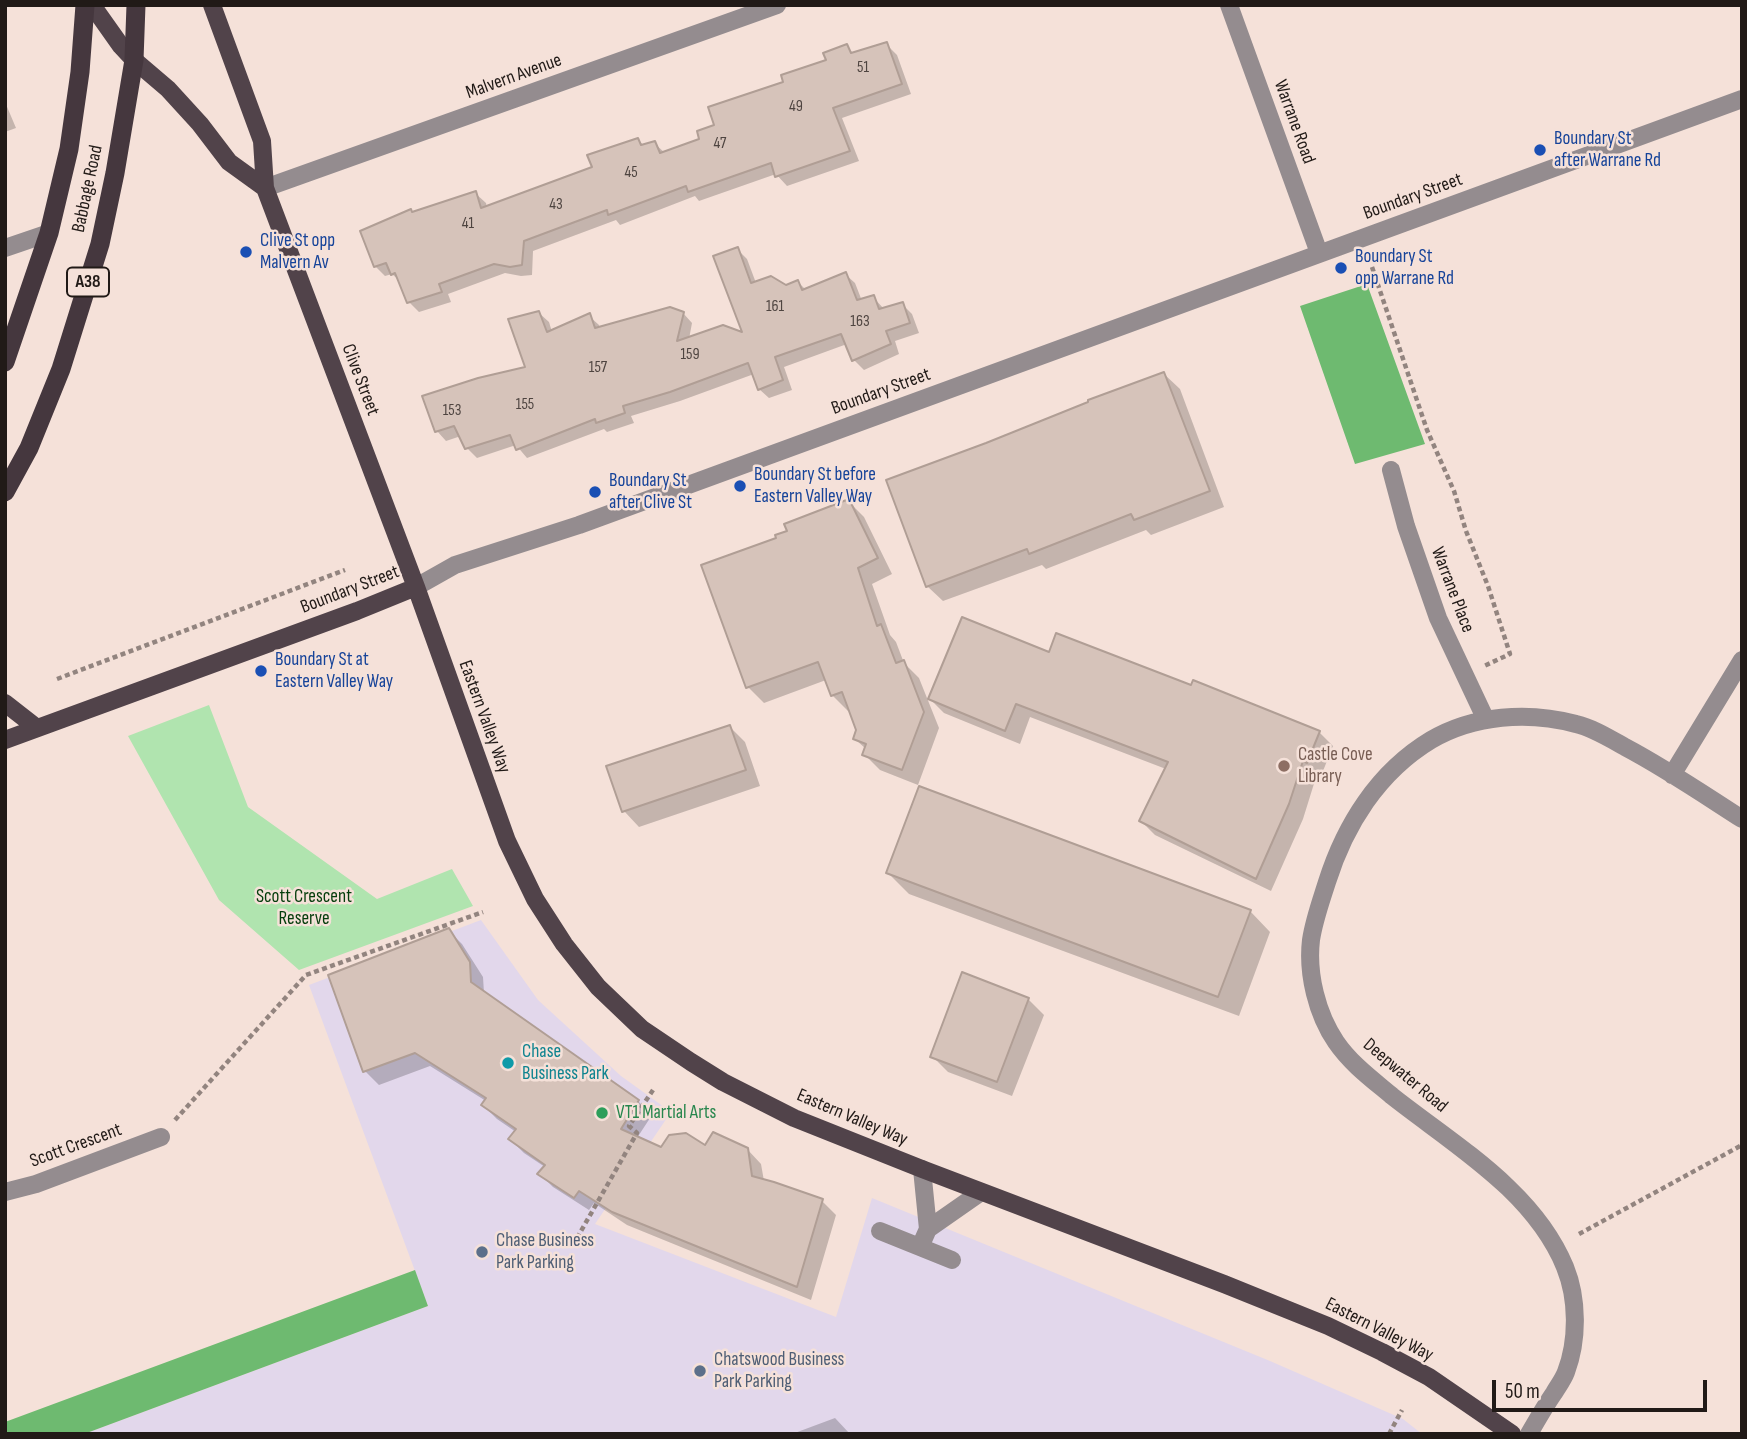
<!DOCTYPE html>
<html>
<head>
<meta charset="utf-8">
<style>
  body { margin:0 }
  #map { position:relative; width:1747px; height:1439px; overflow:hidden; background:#f5e1d9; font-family:"Sofia Sans Condensed",sans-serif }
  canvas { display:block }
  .frame { position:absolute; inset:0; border:7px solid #211a17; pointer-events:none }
  .scale { position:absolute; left:1492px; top:1380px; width:215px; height:32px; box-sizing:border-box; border:4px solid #211a17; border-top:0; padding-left:9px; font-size:21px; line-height:24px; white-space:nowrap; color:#211a17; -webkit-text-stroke:5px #f5e1d9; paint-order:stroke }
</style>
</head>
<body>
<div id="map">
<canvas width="1747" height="1439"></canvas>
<div class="frame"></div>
<div class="scale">50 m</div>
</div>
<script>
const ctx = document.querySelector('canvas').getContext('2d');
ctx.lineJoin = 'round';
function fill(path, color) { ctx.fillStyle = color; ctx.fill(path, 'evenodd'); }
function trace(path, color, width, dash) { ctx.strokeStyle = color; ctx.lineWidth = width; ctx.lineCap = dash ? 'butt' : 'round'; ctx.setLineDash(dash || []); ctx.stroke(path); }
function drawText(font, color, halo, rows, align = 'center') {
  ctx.font = font + ' "Sofia Sans Condensed",sans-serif'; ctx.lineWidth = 5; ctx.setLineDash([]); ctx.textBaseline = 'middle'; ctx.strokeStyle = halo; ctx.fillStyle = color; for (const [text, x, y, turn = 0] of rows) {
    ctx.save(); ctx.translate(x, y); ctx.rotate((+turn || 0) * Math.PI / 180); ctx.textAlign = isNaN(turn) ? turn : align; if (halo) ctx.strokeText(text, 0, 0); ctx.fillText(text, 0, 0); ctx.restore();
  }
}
const industrial = new Path2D(`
  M 481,920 L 538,1000 L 621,1076 L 671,1112 L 595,1224 L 836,1317 L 872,1198 L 1270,1361 L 1403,1419 L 1422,1434 L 84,1434 L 428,1306 L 309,985 Z`);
const green = new Path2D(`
  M 209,705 L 248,807 L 377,899 L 452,869 L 473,906 L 299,970 L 219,900 L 128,736 Z`);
const forest = new Path2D(`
  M 1367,284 L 1425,444 L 1355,464 L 1300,306 Z
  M 415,1270 L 428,1306 L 84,1434 L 5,1434 L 5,1422 Z`);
const shadow = new Path2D(`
  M 886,44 L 897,55 L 911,94 L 842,118 L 859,161 L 787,186 L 776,174 L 699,201 L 695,196 L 620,225 L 616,220 L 533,251 L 532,275 L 521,276 L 505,273 L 448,294 L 451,302 L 419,312 L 409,302 L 401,282 L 392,274 L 385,276 L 375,266 L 413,214 L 475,193 L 486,203 L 487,208 L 594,168 L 638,140 L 644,146 L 654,143 L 665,153 L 702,140 L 716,126 L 785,83 L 828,62 L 846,46 L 854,54 Z
  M 5,102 L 16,128 L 5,132 Z
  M 737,249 L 747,259 L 756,283 L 786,287 L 798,282 L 806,290 L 845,274 L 855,283 L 862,301 L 873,297 L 884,309 L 902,304 L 912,314 L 919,333 L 895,341 L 899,354 L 864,370 L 854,360 L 847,344 L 784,367 L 792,390 L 769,398 L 759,389 L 754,374 L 680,401 L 631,416 L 634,423 L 607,432 L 604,429 L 527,458 L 516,445 L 477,458 L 467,448 L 461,436 L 446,441 L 437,431 L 528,368 L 539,313 L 549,322 L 552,332 L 589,316 L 599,325 L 600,329 L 683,313 L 692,323 L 689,339 L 745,335 Z
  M 1164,374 L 1180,389 L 1224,507 L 1151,535 L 1146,530 L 1046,569 L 1042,565 L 943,601 L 927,586 L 986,445 Z
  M 848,501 L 864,517 L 892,574 L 872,584 L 890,635 L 896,642 L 904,663 L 919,678 L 939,728 L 918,785 L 880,770 L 864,754 L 866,749 L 855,739 L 858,730 L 851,710 L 848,711 L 832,695 L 826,680 L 764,703 L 748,687 L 703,566 L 778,539 Z
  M 1050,654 L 1192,687 L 1319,732 L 1333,746 L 1321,776 L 1317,774 L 1303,819 L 1271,891 L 1155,835 L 1141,821 L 1166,769 L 1030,717 L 1020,744 L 944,713 L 930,699 Z
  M 730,727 L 745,742 L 760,786 L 639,827 L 624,811 Z
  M 888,873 L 1250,911 L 1270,932 L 1239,1016 L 909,894 Z
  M 448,930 L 462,944 L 483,977 L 484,993 L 638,1101 L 652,1115 L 637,1138 L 662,1149 L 706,1147 L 747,1149 L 761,1164 L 764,1181 L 822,1201 L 836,1215 L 811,1300 L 627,1225 L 594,1203 L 589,1210 L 553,1187 L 540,1174 L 545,1167 L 524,1153 L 510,1139 L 516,1132 L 497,1119 L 483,1105 L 486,1101 L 430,1066 L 379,1085 L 365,1071 Z
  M 1028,999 L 1044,1015 L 1012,1096 L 948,1072 L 932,1056 Z
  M 835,1418 L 850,1434 L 792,1434 Z`);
const building = new Path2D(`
  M 887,42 L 902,84 L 833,108 L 850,151 L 775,177 L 771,163 L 688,192 L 686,186 L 608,215 L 607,210 L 524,241 L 522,265 L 510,267 L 494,264 L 439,284 L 442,292 L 407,303 L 395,273 L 391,275 L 386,263 L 374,267 L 360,231 L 411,209 L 412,212 L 476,191 L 481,208 L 592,167 L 587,155 L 638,138 L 641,145 L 655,141 L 660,153 L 699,139 L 697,131 L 714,125 L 708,107 L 783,82 L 781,75 L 826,60 L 823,53 L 847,44 L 851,53 Z
  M 738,247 L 751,283 L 771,276 L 786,285 L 798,280 L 802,290 L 846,272 L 857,300 L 874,295 L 879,309 L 903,302 L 910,323 L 886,331 L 891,344 L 852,361 L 841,334 L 775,357 L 783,380 L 758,390 L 748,363 L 670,392 L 623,406 L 625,413 L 596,423 L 595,419 L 516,450 L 510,435 L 465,449 L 454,426 L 435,432 L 422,396 L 478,378 L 525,367 L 508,319 L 539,311 L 547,332 L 590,313 L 595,328 L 670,307 L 684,312 L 677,341 L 723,325 L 742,332 L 713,256 Z
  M 1164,372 L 1210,491 L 1134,520 L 1131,514 L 1029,554 L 1027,549 L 926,587 L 886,480 L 986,443 L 1088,402 L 1088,400 Z
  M 849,499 L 878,558 L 858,568 L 877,626 L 881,624 L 896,663 L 904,660 L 924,712 L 902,770 L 862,755 L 866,744 L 853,739 L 856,730 L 842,692 L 831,696 L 818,662 L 746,688 L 701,565 L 776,538 L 775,535 L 787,531 L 784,524 Z
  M 962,617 L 1049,652 L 1056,633 L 1191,685 L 1193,680 L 1320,731 L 1307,763 L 1303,761 L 1289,804 L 1256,879 L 1139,821 L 1168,762 L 1016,704 L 1005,731 L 928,699 Z
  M 730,725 L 746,770 L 622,812 L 606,766 Z
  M 919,786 L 1251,910 L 1218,997 L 886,873 Z
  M 449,928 L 470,962 L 471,982 L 639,1100 L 621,1129 L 661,1147 L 669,1135 L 686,1133 L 705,1145 L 713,1132 L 748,1148 L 752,1176 L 774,1182 L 823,1199 L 797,1287 L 612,1212 L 579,1191 L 574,1198 L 537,1174 L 545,1165 L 508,1139 L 516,1129 L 481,1105 L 486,1098 L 415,1053 L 363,1072 L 328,975 Z
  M 962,972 L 1029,998 L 997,1082 L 930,1057 Z`);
const path = new Path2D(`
  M 1372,267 L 1427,430 L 1454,491 L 1466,531 L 1488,586 L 1510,654 L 1484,666
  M 57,679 L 345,570
  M 175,1120 L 306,975 L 483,912
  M 1579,1234 L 1742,1145
  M 577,1238 L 637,1133 L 629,1126 L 653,1090
  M 1389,1434 L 1402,1410`);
const service = new Path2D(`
  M 928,1229 L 981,1192
  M 880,1231 L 952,1260
  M 920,1247 L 928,1229 L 922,1169`);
const minor = new Path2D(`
  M 1229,5 L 1319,253
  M 265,188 L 777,5
  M 5,248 L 49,233
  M 1391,470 L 1406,526 L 1438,618 L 1486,720
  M 416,587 L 455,565 L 579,525 L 1742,99
  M 1672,775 L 1742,660
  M 5,1192 L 36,1184 L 161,1137
  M 1529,1434 C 1537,1420 1545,1406 1554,1393 C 1558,1386 1563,1380 1566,1372 C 1578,1340 1578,1299 1565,1267 C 1534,1191 1454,1145 1392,1096 C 1373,1080 1351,1064 1336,1042 C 1317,1014 1307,974 1311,940 C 1314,920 1321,901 1327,882 C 1345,825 1378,772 1431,740 C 1474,715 1528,711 1576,724 C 1593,728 1609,738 1625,747 C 1665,768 1703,794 1742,819`);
const primary = new Path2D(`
  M 92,5 L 121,46 L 134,60 L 168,89 L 200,124 L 229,162 L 265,188
  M 212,5 L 262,141 L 265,188 L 416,587 L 507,841 L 535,899 L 564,944 L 598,987 L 642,1029 L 691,1062 L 723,1082 L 794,1118 L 922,1169 L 1224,1284 L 1328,1326 L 1382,1352 L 1429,1377 L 1512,1434
  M 5,703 L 37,728
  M 5,740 L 357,611 L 416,587`);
const trunk = new Path2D(`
  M 5,362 L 49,233 L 69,149 L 80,72 L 85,5
  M 5,492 L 29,448 L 61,369 L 100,244 L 115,173 L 134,60 L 136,5`);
const markers = [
  [1540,150,7,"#1a4fb4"],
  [246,252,7,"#1a4fb4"],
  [1341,268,7,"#1a4fb4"],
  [740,486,7,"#1a4fb4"],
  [595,492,7,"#1a4fb4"],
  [261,671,7,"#1a4fb4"],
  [1284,766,7,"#8d6e63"],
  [508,1063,7,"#0f9aa8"],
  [602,1113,7,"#2e9e5b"],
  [482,1252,7,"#5c6f8a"],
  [700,1371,7,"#5c6f8a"]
];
const numberNames = [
  ["51",863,68],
  ["49",796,107],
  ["47",720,144],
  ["45",631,173],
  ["43",556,205],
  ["41",468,224],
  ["161",775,307],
  ["163",860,322],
  ["159",690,355],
  ["157",598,368],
  ["155",525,405],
  ["153",452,411]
];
const shields = [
  [88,282,42]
];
const shieldNames = [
  ["A38",88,282]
];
const streetNames = [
  ["Malvern Avenue",514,77,-20],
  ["Warrane Road",1294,122,70],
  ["Babbage Road",88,189,-78],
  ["Boundary Street",1413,197,-20],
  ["Clive Street",360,380,69],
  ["Boundary Street",881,392,-20],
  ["Boundary Street",350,590,-21],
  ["Warrane Place",1452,590,69],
  ["Eastern Valley Way",484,717,70],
  ["Deepwater Road",1405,1076,40],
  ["Eastern Valley Way",852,1118,23],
  ["Scott Crescent",76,1146,-20],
  ["Eastern Valley Way",1379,1330,27]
];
const transitNames = [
  ["Boundary St",1554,139],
  ["after Warrane Rd",1554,161],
  ["Clive St opp",260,241],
  ["Malvern Av",260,263],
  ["Boundary St",1355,257],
  ["opp Warrane Rd",1355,279],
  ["Boundary St before",754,475],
  ["Eastern Valley Way",754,497],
  ["Boundary St",609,481],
  ["after Clive St",609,503],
  ["Boundary St at",275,660],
  ["Eastern Valley Way",275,682]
];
const educationNames = [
  ["Castle Cove",1298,755],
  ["Library",1298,777]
];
const parkNames = [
  ["Scott Crescent",304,897],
  ["Reserve",304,919]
];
const cultureNames = [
  ["Chase",522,1052],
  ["Business Park",522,1074]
];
const leisureNames = [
  ["VT1 Martial Arts",616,1113]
];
const serviceNames = [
  ["Chase Business",496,1241],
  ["Park Parking",496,1263],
  ["Chatswood Business",714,1360],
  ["Park Parking",714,1382]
];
fill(industrial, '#e2d7eb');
fill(green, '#b0e4af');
fill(forest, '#6eba70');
fill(shadow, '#0003');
fill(building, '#d6c3ba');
trace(building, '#b09e95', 2);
trace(path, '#92847f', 4.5, [5, 3.5]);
trace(service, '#948c8f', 18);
trace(minor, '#948c8f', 18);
trace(primary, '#51434a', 18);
trace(trunk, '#45373e', 19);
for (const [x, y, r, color] of markers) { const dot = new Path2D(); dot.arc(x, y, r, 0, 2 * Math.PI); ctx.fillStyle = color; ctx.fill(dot); trace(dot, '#f5e1d9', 2.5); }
drawText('16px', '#4e4440', null, numberNames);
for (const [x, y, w] of shields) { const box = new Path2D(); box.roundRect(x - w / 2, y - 14.5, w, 29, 5); ctx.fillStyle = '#f5e1d9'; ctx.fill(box); trace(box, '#211a17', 2); }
drawText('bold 18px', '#211a17', null, shieldNames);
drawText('19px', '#211a17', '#f5e1d9', streetNames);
drawText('19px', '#164399', '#f5e1d9', transitNames, 'left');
drawText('19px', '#785e54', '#f5e1d9', educationNames, 'left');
drawText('19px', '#043d0b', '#f5e1d9', parkNames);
drawText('19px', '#0d838f', '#f5e1d9', cultureNames, 'left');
drawText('19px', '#27864d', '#f5e1d9', leisureNames, 'left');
drawText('19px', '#4e5e75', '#f5e1d9', serviceNames, 'left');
</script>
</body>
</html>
